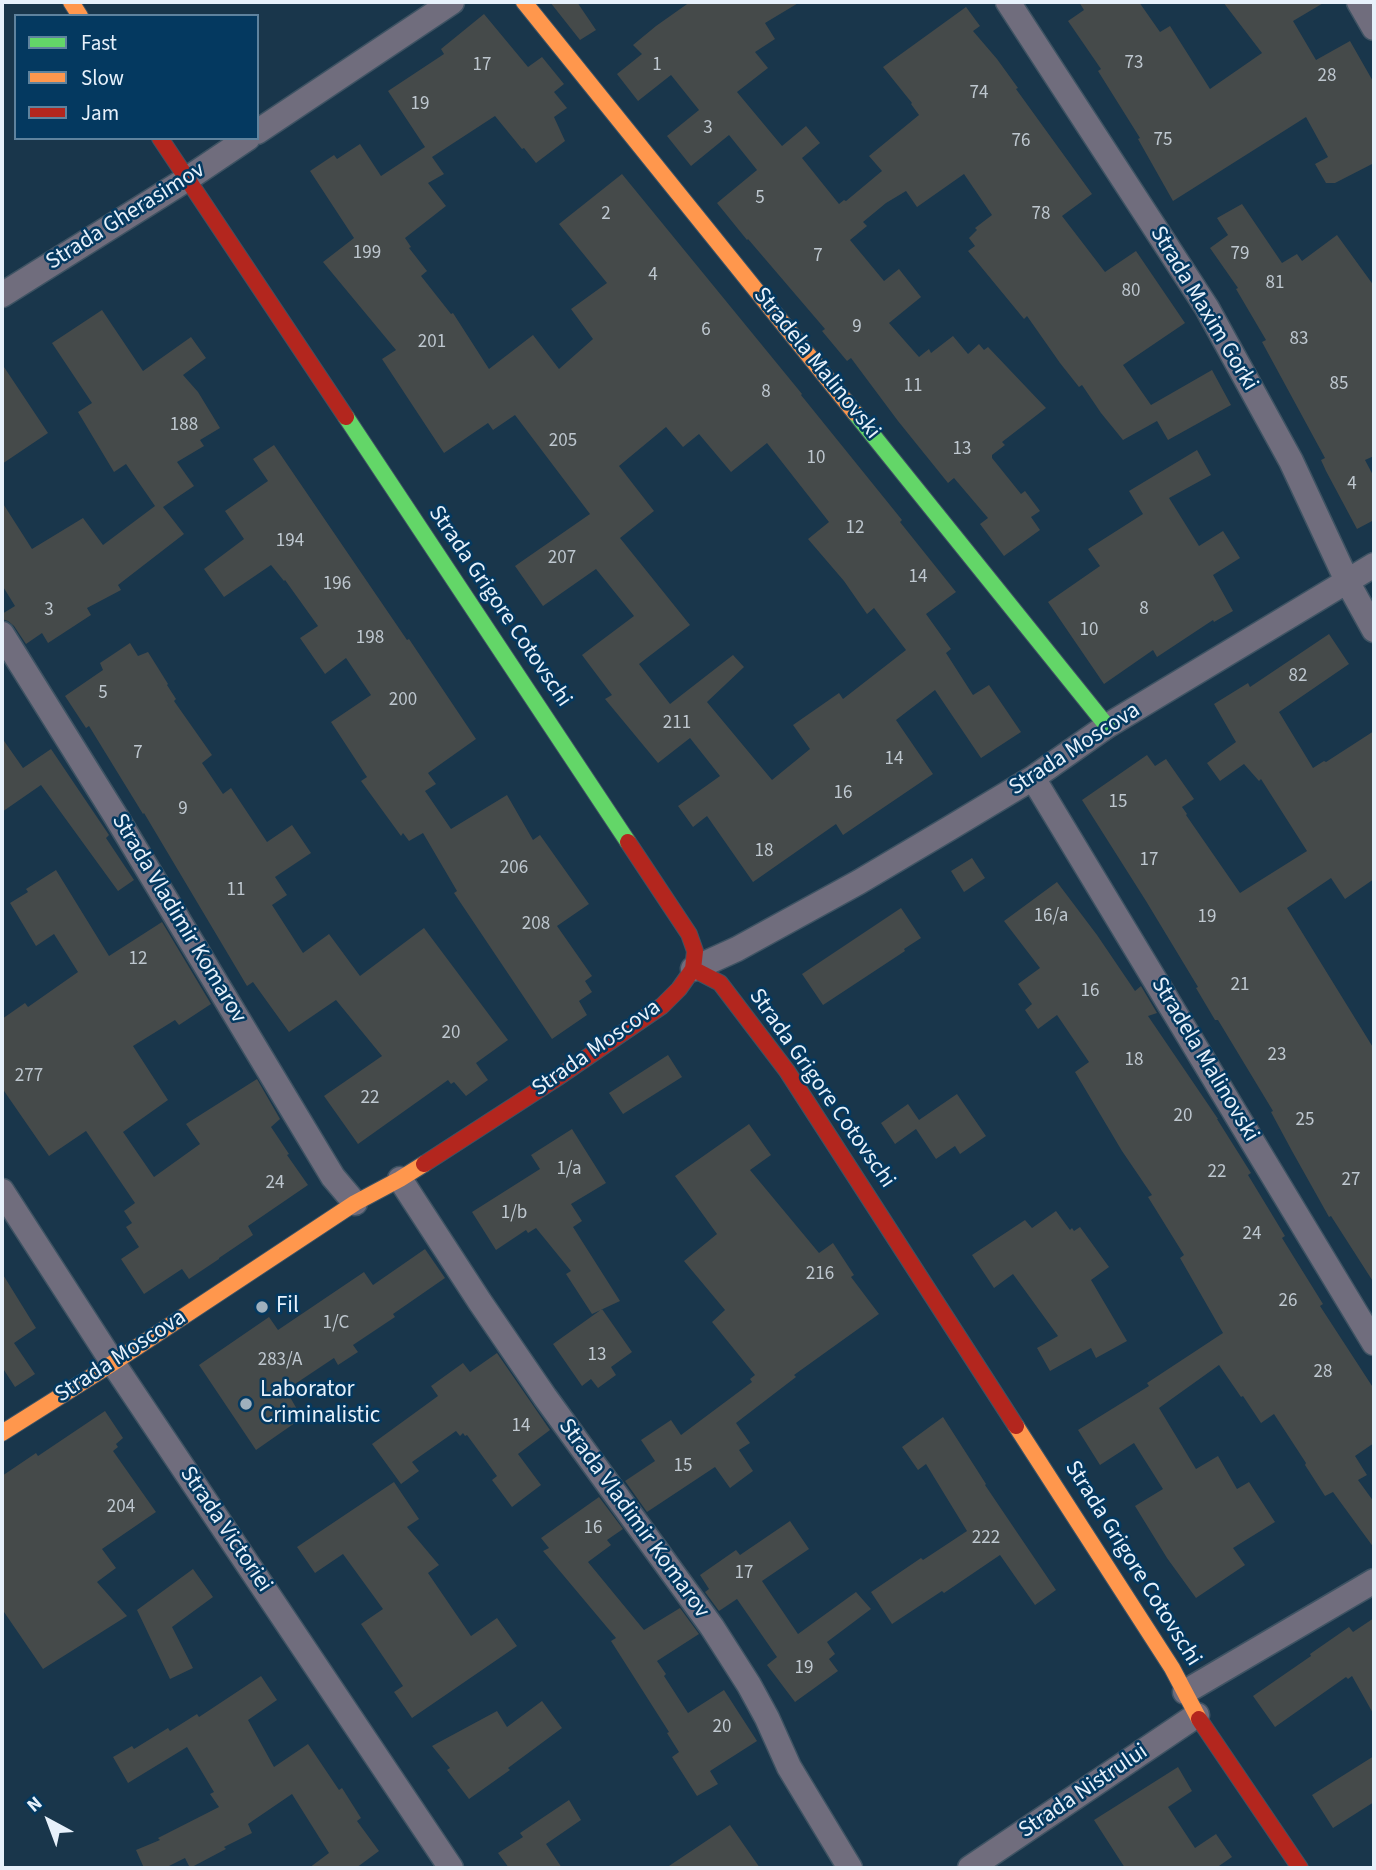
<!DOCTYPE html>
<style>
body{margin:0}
#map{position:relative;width:1376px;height:1870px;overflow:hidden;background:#19364b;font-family:"Source Sans 3",sans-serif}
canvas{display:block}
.frame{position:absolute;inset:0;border:4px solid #e7f1fb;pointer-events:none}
.legend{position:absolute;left:14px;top:14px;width:245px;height:126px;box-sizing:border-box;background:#043960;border:2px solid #5f839e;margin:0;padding:9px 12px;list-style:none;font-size:21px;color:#e7f1fb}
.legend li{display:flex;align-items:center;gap:14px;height:35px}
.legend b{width:35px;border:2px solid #5f839e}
.north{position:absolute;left:14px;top:1786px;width:70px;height:70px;-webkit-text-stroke:5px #043960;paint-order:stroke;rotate:319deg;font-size:19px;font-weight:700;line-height:28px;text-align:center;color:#e7f1fb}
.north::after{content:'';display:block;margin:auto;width:24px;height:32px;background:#e7f1fb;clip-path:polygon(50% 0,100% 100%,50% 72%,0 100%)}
</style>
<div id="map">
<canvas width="1376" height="1870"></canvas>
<div class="frame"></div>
<ul class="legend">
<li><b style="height:9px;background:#63d668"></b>Fast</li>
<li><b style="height:9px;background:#ff974d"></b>Slow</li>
<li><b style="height:9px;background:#b3261e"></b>Jam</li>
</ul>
<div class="north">N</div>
</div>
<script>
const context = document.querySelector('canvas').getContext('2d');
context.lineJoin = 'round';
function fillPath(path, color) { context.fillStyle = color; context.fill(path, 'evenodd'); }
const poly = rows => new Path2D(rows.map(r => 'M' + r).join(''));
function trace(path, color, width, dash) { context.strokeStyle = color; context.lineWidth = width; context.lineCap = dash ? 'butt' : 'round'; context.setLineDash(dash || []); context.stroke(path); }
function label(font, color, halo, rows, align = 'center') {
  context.font = font + ' "Source Sans 3",sans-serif'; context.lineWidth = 5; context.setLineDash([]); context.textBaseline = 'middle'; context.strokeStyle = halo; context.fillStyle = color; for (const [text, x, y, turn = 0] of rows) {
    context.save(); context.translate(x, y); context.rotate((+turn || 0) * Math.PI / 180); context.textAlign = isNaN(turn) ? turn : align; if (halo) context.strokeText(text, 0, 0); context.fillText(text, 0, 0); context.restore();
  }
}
const building = poly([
 [550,2,577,2,596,30,580,40],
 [690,2,800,2,765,23,775,39,755,52,768,68,737,92,782,146,806,126,820,143,802,158,839,204,844,200,846,201,882,171,869,156,919,115,911,104,912,103,883,67,966,7,980,26,973,31,997,59,1018,88,1016,89,1092,194,1062,216,1105,272,1136,251,1185,323,1123,365,1151,405,1212,370,1231,405,1168,440,1157,421,1123,440,1101,413,1082,385,1079,387,1060,363,1027,316,1024,319,968,251,975,246,969,238,977,230,975,228,992,215,964,174,917,207,906,191,886,203,863,222,867,226,850,240,884,281,899,269,921,297,889,323,919,357,929,349,931,353,953,336,968,354,979,344,984,350,988,347,1046,408,1002,442,1005,445,992,455,992,458,1021,494,1025,491,1040,511,1031,517,1040,530,1004,556,980,524,988,518,954,478,948,483,898,421,851,358,847,361,822,331,825,329,748,239,747,240,717,203,757,170,729,135,691,166,667,136,699,110,671,75,638,101,617,74,642,54,633,45,656,26],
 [1079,2,1139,2,1160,32,1170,26,1210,89,1262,53,1223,2,1325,2,1293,21,1316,60,1350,41,1374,83,1374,163,1335,183,1326,183,1315,164,1328,157,1306,117,1173,201,1138,139,1140,138,1098,71,1101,69,1068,21,1084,10],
 [484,14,528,67,542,57,564,84,554,92,567,108,554,117,565,141,536,163,524,148,522,149,495,116,432,157,444,174,428,183,446,206,405,238,411,247,409,248,427,271,421,276,451,314,453,313,489,369,533,335,559,369,593,339,571,309,607,283,559,224,622,174,802,394,801,395,902,520,900,522,956,592,926,614,951,649,946,653,973,695,989,685,1021,732,981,758,935,690,896,720,933,774,843,835,836,824,753,882,707,816,693,827,678,806,720,776,690,738,658,763,605,699,612,695,582,655,634,616,596,569,543,606,515,566,590,514,515,415,493,430,488,423,444,453,382,359,396,350,323,262,354,238,310,171,334,155,337,159,360,144,381,176,425,147,388,91,444,54,441,49],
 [666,427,683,447,699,434,731,472,767,443,829,522,808,539,844,581,867,614,874,608,906,650,843,699,839,693,793,725,810,749,772,780,707,702,744,667,733,655,670,704,639,664,690,625,620,538,654,511,619,466],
 [1242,204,1282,263,1297,254,1302,261,1337,235,1374,286,1374,456,1365,460,1374,477,1374,520,1357,529,1326,471,1321,460,1325,458,1262,342,1266,340,1236,289,1238,288,1210,248,1228,235,1217,218],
 [102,310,143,371,191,337,206,358,183,375,198,392,220,428,200,440,204,446,177,462,194,486,163,507,184,534,118,585,121,590,87,608,91,615,48,643,42,633,26,644,14,626,8,621,2,619,2,614,15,606,2,585,2,502,32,549,83,518,103,545,155,506,126,464,114,472,78,412,92,403,52,343],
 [2,364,48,433,2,464],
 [274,445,407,640,409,639,476,739,428,773,436,784,425,791,451,829,507,795,533,840,540,835,589,904,557,926,592,976,585,981,592,992,579,1001,587,1015,552,1039,454,893,457,891,423,833,409,841,403,833,401,836,361,781,367,777,331,722,371,695,346,658,325,674,300,638,318,626,285,580,284,581,271,565,224,597,204,569,244,539,225,511,268,481,253,459],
 [1197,450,1211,475,1169,498,1199,546,1223,531,1240,558,1213,575,1233,611,1214,622,1213,620,1157,657,1153,650,1104,684,1048,602,1100,566,1088,549,1143,514,1129,491],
 [1329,634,1349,664,1279,712,1313,768,1324,761,1326,762,1374,731,1374,879,1345,899,1331,878,1287,908,1374,1049,1374,1283,1331,1216,1329,1217,1292,1151,1271,1112,1273,1111,1218,1020,1215,1020,1196,988,1198,987,1146,901,1082,800,1147,755,1155,766,1166,759,1194,799,1182,807,1187,814,1186,815,1240,893,1307,851,1261,779,1259,781,1244,764,1220,781,1207,763,1236,742,1214,704,1248,683,1250,687],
 [130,643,138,656,148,652,168,684,167,685,176,699,174,701,212,755,202,763,223,794,231,788,267,842,292,825,311,853,275,877,287,895,272,905,303,953,329,934,360,976,424,928,508,1040,476,1063,488,1080,466,1096,454,1082,451,1084,448,1080,358,1144,324,1096,382,1056,336,1000,289,1032,253,982,247,986,144,813,143,814,89,726,86,728,65,696,103,670,100,663],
 [2,738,23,768,51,749,109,835,106,838,134,880,118,891,41,785,2,812],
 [972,858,985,878,964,892,951,871],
 [56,870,109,956,162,922,211,1004,179,1025,175,1020,133,1046,168,1100,123,1132,154,1177,200,1144,186,1124,257,1079,280,1119,271,1127,289,1154,287,1155,308,1185,248,1226,253,1235,219,1258,219,1259,189,1279,182,1269,144,1294,121,1259,139,1247,126,1227,132,1223,124,1211,135,1203,86,1131,49,1156,2,1088,2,1019,25,1003,28,1007,78,972,54,934,36,946,10,903,28,892,26,889],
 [1057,882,1097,935,1135,991,1141,986,1157,1013,1148,1016,1218,1119,1217,1119,1251,1173,1248,1175,1285,1236,1282,1238,1323,1304,1320,1306,1374,1389,1374,1443,1355,1456,1367,1475,1358,1480,1374,1502,1374,1548,1333,1492,1325,1496,1305,1465,1306,1463,1274,1414,1261,1423,1243,1396,1241,1397,1219,1365,1159,1408,1196,1469,1218,1456,1237,1489,1249,1482,1275,1522,1233,1548,1245,1565,1196,1598,1167,1558,1135,1506,1163,1489,1134,1443,1100,1465,1078,1430,1149,1386,1147,1383,1223,1333,1180,1258,1184,1255,1148,1197,1152,1195,1122,1151,1075,1072,1089,1062,1057,1015,1038,1029,1025,1010,1032,1004,1018,984,1040,968,1004,921],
 [901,908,921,938,904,949,905,951,823,1005,802,974],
 [668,1055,682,1077,623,1114,609,1093],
 [957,1094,986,1136,960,1154,955,1146,936,1159,916,1129,895,1144,881,1123,908,1104,919,1120],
 [749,1124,771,1155,750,1170,819,1253,833,1243,854,1275,851,1277,879,1314,794,1375,796,1377,736,1423,750,1443,739,1450,753,1471,730,1488,715,1467,647,1512,625,1481,655,1461,641,1440,671,1420,681,1435,752,1382,750,1379,755,1375,712,1322,725,1310,684,1261,717,1234,675,1176],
 [572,1129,606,1183,571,1204,582,1221,573,1227,620,1301,592,1314,566,1274,571,1271,536,1228,528,1233,526,1230,496,1250,472,1212,540,1169,531,1155],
 [1056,1211,1070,1230,1072,1228,1074,1231,1080,1227,1109,1267,1091,1280,1127,1341,1096,1358,1091,1348,1050,1371,1037,1348,1058,1336,1013,1274,994,1288,972,1255,1025,1220,1032,1228],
 [425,1249,445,1278,393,1314,395,1317,353,1345,358,1352,338,1365,334,1358,286,1390,302,1418,256,1450,199,1365,269,1317,278,1330,364,1272,373,1285],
 [2,1273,36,1328,14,1343,35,1374,15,1387,2,1367],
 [602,1309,632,1352,611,1367,616,1375,598,1388,591,1379,582,1386,553,1344],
 [497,1353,550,1430,518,1454,541,1485,512,1507,492,1480,497,1476,467,1435,465,1436,463,1433,460,1436,456,1431,412,1462,419,1471,401,1484,372,1444,438,1396,431,1386,463,1363,470,1372],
 [105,1411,123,1438,116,1444,118,1447,113,1451,156,1512,102,1549,116,1568,97,1582,127,1616,43,1669,2,1609,2,1476,36,1453,38,1456],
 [943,1417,986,1484,985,1485,1056,1590,1035,1605,1000,1555,944,1593,942,1591,892,1624,871,1592,921,1558,923,1560,967,1531,926,1464,918,1470,902,1447],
 [394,1482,419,1519,407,1527,439,1565,428,1573,471,1636,497,1618,517,1646,412,1718,394,1692,403,1686,361,1624,383,1609,343,1554,315,1573,297,1547],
 [599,1497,623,1529,607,1540,611,1545,588,1562,644,1630,680,1608,699,1634,657,1661,666,1674,664,1676,688,1713,724,1690,757,1741,710,1771,718,1784,697,1796,672,1757,679,1752,667,1733,669,1732,611,1641,616,1638,543,1551,549,1548,541,1538],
 [790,1521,809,1549,762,1581,798,1634,856,1592,871,1609,827,1642,835,1654,829,1659,838,1671,795,1702,767,1665,777,1657,737,1599,719,1611,705,1592,709,1589,700,1575,736,1550,740,1555],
 [193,1569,213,1597,172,1627,193,1668,170,1679,137,1610],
 [1374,1618,1374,1715,1352,1676,1348,1679,1346,1677,1275,1727,1253,1696,1311,1656,1310,1654,1349,1627,1353,1632],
 [261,1676,277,1700,248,1720,274,1767,308,1744,339,1790,342,1788,361,1818,357,1821,379,1851,356,1868,309,1868,329,1853,292,1794,248,1824,252,1833,224,1847,226,1849,190,1868,185,1858,165,1868,144,1868,136,1850,160,1840,158,1838,219,1807,210,1794,214,1792,187,1747,128,1783,113,1757,132,1746,134,1749,168,1728,170,1731,197,1714,199,1717],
 [542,1701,562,1728,508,1768,510,1770,469,1799,447,1770,450,1768,432,1746,497,1711,507,1727],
 [1374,1756,1374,1802,1333,1828,1312,1795],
 [1178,1767,1192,1791,1168,1807,1195,1848,1216,1834,1232,1857,1216,1868,1125,1868,1094,1820],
 [569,1800,581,1820,546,1844,562,1868,509,1868,498,1853,523,1837,520,1833],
 [730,1825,760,1868,666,1868]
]);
const street = poly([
 [1008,2,1207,308,1291,461,1348,583,1374,630],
 [1359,2,1374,28],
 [257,132,452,2],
 [2,295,187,179,248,138],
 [2,634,115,815,333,1177,355,1203],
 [1033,778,1374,1343],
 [693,969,737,949,859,882,950,828,1033,778,1107,726,1374,565],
 [400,1179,480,1302,545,1397,712,1627,749,1685,767,1718,789,1767,850,1868],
 [2,1191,113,1363,451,1868],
 [1185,1692,1374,1581],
 [970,1868,1197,1715]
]);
const fast = poly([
 [855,413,1107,726],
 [346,417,628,842]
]);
const slow = poly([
 [71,2,80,16],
 [524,2,855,413],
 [1016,1426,1172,1668,1199,1719],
 [2,1433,113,1363,355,1203,400,1179,424,1164]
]);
const jam = poly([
 [160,138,346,417],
 [693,969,720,983,787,1071,1016,1426],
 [424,1164,557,1078,662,1006,679,989,693,969,695,951,689,934,628,842],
 [1199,1719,1300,1868]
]);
const markers = [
 [262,1307,7,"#9fb0bd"],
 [246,1404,7,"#9fb0bd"]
];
const numberNames = [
 ["73",1134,64],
 ["17",482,66],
 ["1",657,66],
 ["28",1327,77],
 ["74",979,94],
 ["19",420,105],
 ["3",708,129],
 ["75",1163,141],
 ["76",1021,142],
 ["5",760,199],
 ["2",606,215],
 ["78",1041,215],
 ["199",367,254],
 ["79",1240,255],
 ["7",818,257],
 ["4",653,276],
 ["81",1275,284],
 ["80",1131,292],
 ["9",857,328],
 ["6",706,331],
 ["83",1299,340],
 ["201",432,343],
 ["85",1339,385],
 ["11",913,387],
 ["8",766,393],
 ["188",184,426],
 ["205",563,442],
 ["13",962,450],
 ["10",816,459],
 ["4",1352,485],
 ["12",855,529],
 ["194",290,542],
 ["207",562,559],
 ["14",918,578],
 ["196",337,585],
 ["8",1144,610],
 ["3",49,611],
 ["10",1089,631],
 ["198",370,639],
 ["82",1298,677],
 ["5",103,694],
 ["200",403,701],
 ["211",677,724],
 ["7",138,754],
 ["14",894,760],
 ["16",843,794],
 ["15",1118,803],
 ["9",183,810],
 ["18",764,852],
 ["17",1149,861],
 ["206",514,869],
 ["11",236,891],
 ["16/a",1051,917],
 ["19",1207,918],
 ["208",536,925],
 ["12",138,960],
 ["21",1240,986],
 ["16",1090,992],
 ["20",451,1034],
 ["23",1277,1056],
 ["18",1134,1061],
 ["277",29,1077],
 ["22",370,1099],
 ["20",1183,1117],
 ["25",1305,1121],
 ["1/a",569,1170],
 ["22",1217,1173],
 ["27",1351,1181],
 ["24",275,1184],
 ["1/b",514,1214],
 ["24",1252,1235],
 ["216",820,1275],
 ["26",1288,1302],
 ["1/C",336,1324],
 ["13",597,1356],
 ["283/A",280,1361],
 ["28",1323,1373],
 ["14",521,1427],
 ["15",683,1467],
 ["204",121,1508],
 ["16",593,1529],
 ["222",986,1539],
 ["17",744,1574],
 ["19",804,1669],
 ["20",722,1728]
];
const streetNames = [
 ["Strada Gherasimov",126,217,-32],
 ["Strada Maxim Gorki",1203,309,59],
 ["Stradela Malinovski",816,364,51],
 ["Strada Grigore Cotovschi",499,607,56],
 ["Strada Moscova",1075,750,-33],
 ["Strada Vladimir Komarov",178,919,59],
 ["Strada Moscova",597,1049,-35],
 ["Stradela Malinovski",1204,1060,59],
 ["Strada Grigore Cotovschi",821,1089,55],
 ["Strada Moscova",121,1357,-33],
 ["Strada Vladimir Komarov",633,1519,54],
 ["Strada Victoriei",225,1530,56],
 ["Strada Grigore Cotovschi",1132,1564,58],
 ["Strada Nistrului",1084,1792,-34]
];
const poiNames = [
 ["Fil",276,1307],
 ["Laborator",260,1391],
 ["Criminalistic",260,1417]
];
fillPath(building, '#454a4a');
trace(street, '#3e5363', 27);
trace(fast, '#3e5363', 18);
trace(slow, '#3e5363', 18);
trace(jam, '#3e5363', 18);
trace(street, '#706d7d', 24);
trace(fast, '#63d668', 16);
trace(slow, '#ff974d', 16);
trace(jam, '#b3261e', 16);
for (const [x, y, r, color] of markers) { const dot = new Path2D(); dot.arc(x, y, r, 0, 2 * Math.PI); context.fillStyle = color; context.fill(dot); trace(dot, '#043960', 2.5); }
label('19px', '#bec7cf', null, numberNames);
label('23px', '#e7f1fb', '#043960', streetNames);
label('23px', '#e7f1fb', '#043960', poiNames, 'left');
</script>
